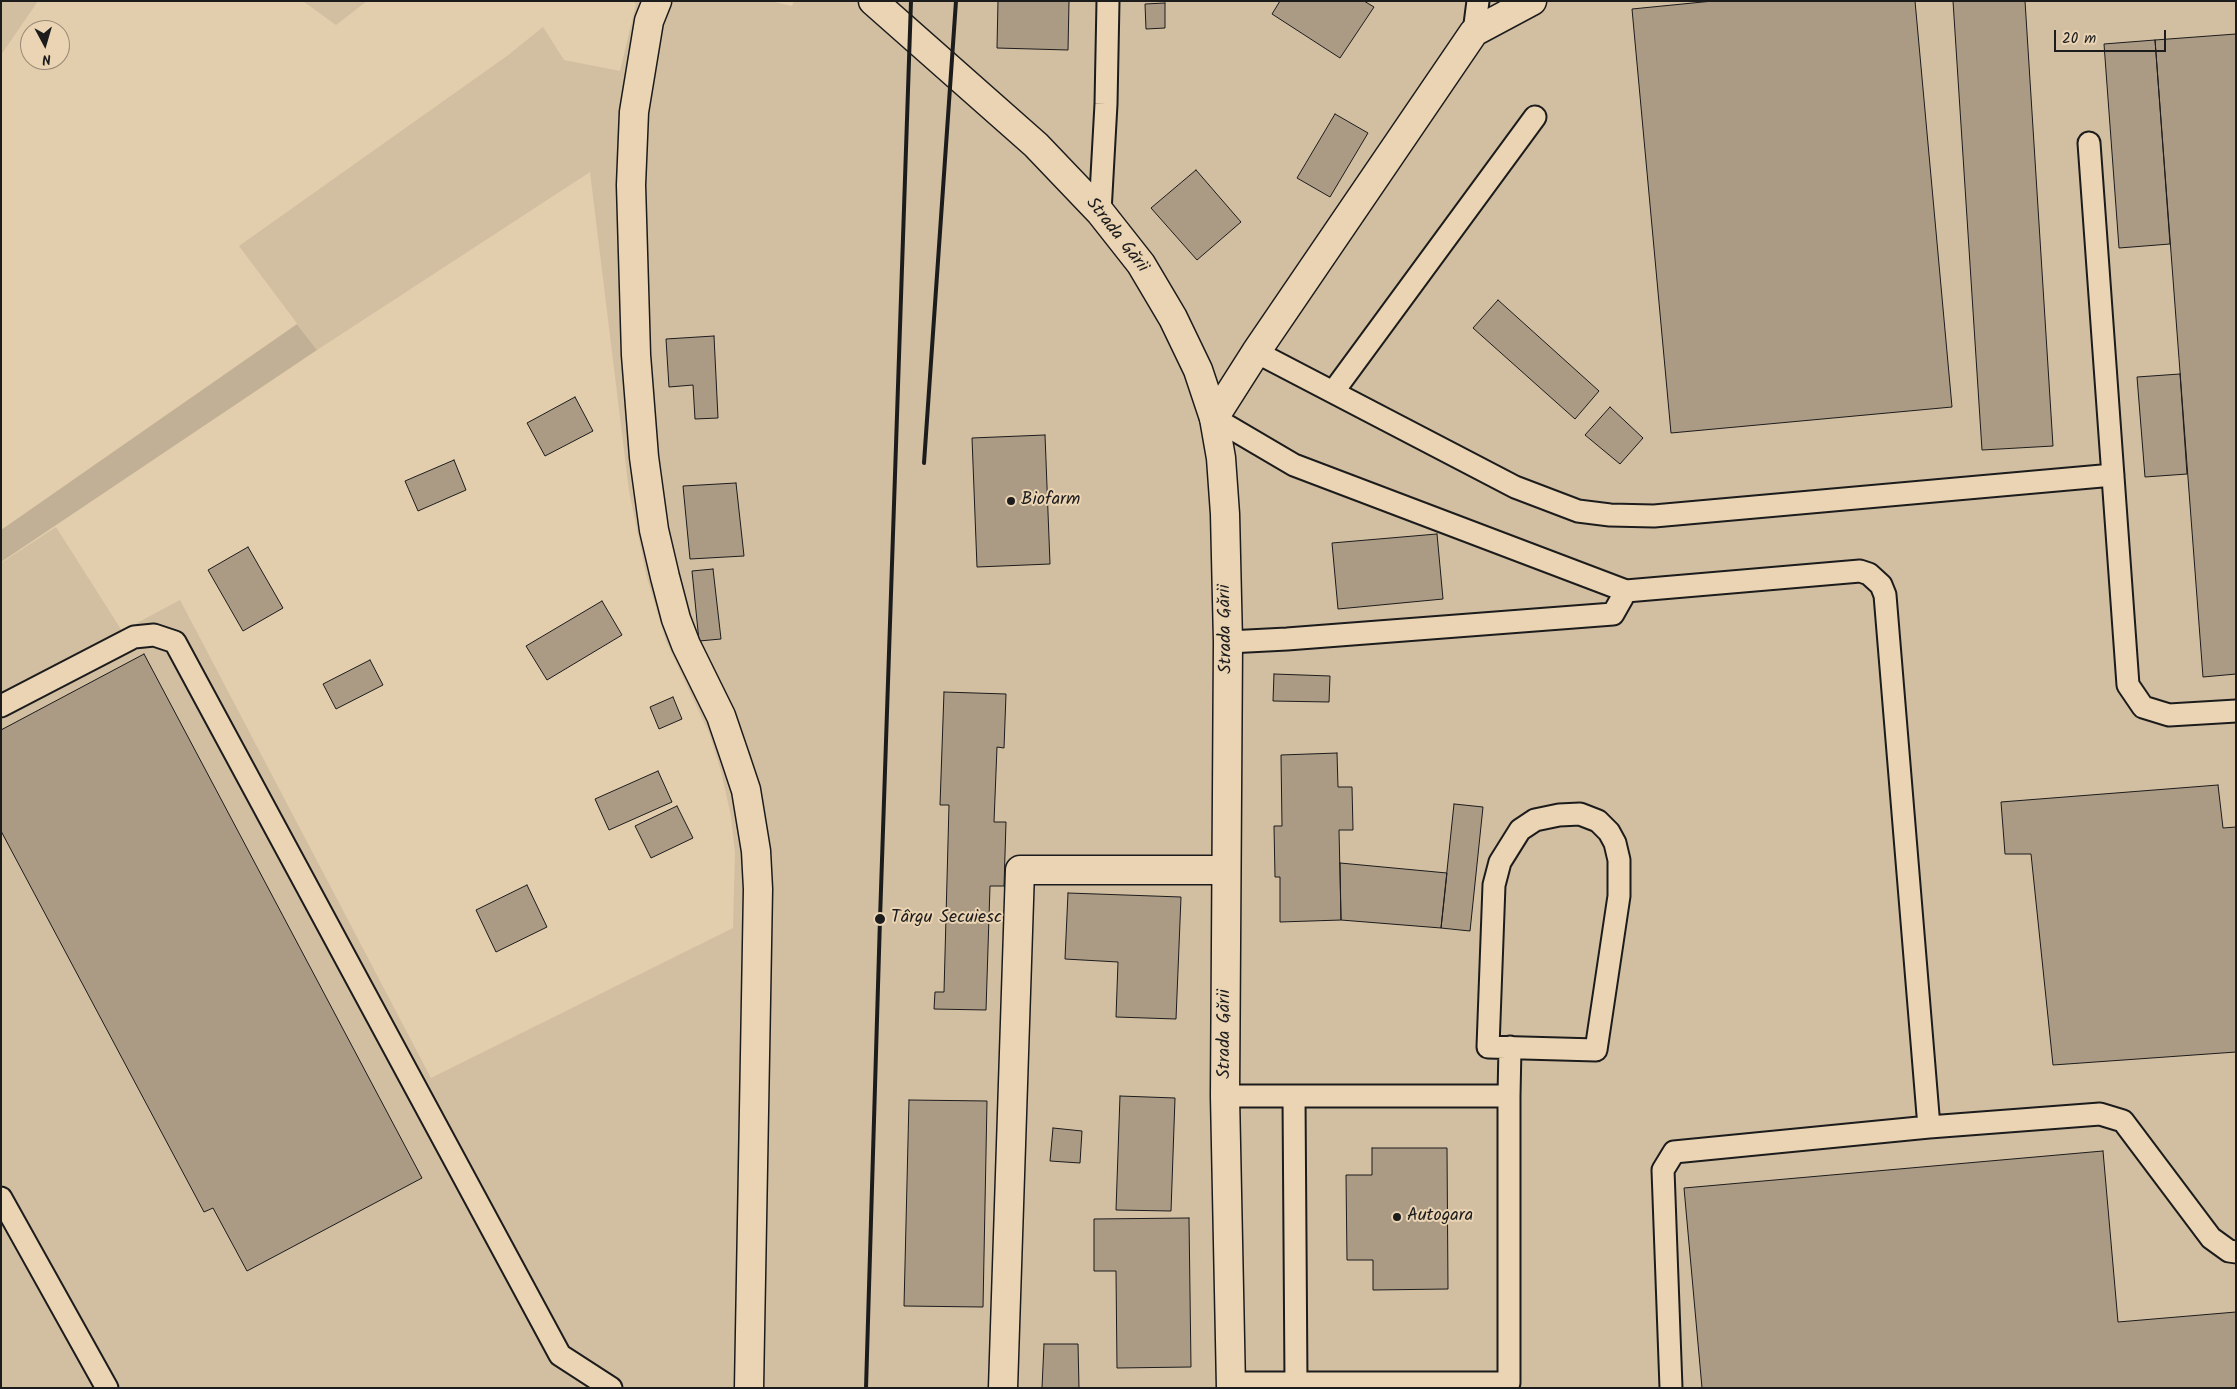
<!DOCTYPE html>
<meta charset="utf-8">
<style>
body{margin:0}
#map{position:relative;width:2237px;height:1389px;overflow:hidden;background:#e2cdad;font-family:Kalam,sans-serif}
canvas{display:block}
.frame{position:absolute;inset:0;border:2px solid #1c1c1c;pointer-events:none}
.north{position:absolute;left:20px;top:20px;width:50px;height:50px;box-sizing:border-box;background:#ead4b3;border:1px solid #988a77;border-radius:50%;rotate:174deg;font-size:14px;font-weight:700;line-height:20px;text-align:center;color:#1c1c1c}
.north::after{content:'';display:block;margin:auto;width:18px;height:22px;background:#1c1c1c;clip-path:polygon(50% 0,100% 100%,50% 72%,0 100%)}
.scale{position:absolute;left:2054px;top:30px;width:112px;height:22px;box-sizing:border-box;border:2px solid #1c1c1c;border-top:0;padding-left:6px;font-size:15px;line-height:18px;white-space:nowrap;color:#1c1c1c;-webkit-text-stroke:4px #ead4b3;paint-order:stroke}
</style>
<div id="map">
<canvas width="2237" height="1389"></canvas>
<div class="frame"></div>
<div class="north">N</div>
<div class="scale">20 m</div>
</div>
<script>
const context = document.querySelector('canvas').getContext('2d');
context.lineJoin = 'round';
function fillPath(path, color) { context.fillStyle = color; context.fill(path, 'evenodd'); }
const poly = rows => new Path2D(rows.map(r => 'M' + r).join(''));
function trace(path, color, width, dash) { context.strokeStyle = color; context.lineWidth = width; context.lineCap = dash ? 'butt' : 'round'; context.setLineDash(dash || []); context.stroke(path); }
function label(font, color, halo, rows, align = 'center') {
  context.font = font + ' Kalam,sans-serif'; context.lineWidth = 4; context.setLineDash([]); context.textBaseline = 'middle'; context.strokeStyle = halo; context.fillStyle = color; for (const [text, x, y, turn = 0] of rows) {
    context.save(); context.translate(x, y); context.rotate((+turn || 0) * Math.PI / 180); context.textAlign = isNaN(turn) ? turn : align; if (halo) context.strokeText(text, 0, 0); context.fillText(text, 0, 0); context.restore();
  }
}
const built = poly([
 [1,1,38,1,1,55],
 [303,1,367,1,336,25],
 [633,1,770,1,792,6,794,1,2236,1,2236,1388,1,1388,1,563,56,527,122,631,180,600,431,1078,733,928,735,853,731,816,721,771,709,733,666,641,647,578,629,491,590,172,317,350,239,246,507,56,543,27,564,60,620,71,636,4]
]);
const green = poly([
 [297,324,317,350,1,562,1,530]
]);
const building = poly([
 [998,1,1069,1,1068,50,997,48,998,1],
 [1280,1,1364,1,1374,7,1340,58,1272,14,1280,1],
 [1713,1,1915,1,1952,407,1671,433,1632,9,1713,1],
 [1953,1,2025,1,2053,446,1982,450,1953,1],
 [1165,3,1165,28,1146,29,1145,4,1165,3],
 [2236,34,2236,674,2203,677,2155,40,2236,34],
 [2155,40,2170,244,2119,248,2104,44,2155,40],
 [1335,114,1368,133,1330,197,1297,178,1335,114],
 [1196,170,1241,222,1197,260,1151,208,1196,170],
 [1498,300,1599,391,1575,419,1473,328,1498,300],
 [714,336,718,418,695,419,693,385,669,387,666,339,714,336],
 [2180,374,2187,474,2145,477,2137,377,2180,374],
 [575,397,593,431,545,456,527,423,575,397],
 [1610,407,1643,438,1620,464,1585,435,1610,407],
 [1045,435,1050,564,977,567,972,438,1045,435],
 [454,460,466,490,418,511,405,481,454,460],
 [736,483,744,556,690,559,683,486,736,483],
 [1437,534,1443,599,1338,609,1332,543,1437,534],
 [248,547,283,608,243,631,208,570,248,547],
 [713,569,721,639,699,641,692,571,713,569],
 [602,601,622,635,547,680,526,646,602,601],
 [144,654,422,1178,247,1271,213,1208,204,1212,1,831,1,730,144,654],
 [370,660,383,685,336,709,323,684,370,660],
 [1274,674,1330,676,1329,702,1273,701,1274,674],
 [944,692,1006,694,1004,748,997,747,994,822,1006,822,1004,886,990,886,986,1010,934,1009,935,992,944,992,949,805,940,805,944,692],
 [673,697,682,719,659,729,650,707,673,697],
 [1337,753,1338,787,1352,787,1353,830,1339,830,1341,920,1280,922,1280,877,1275,877,1274,826,1282,826,1281,755,1337,753],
 [658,771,672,802,609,830,595,799,658,771],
 [2218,785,2223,828,2236,827,2236,1052,2053,1065,2031,854,2005,854,2001,802,2218,785],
 [1454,804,1483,807,1470,931,1441,928,1454,804],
 [677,806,693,838,651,858,635,826,677,806],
 [1340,863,1447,873,1441,928,1341,920,1340,863],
 [527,885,547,927,496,952,476,910,527,885],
 [1068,893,1181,897,1176,1019,1116,1017,1118,962,1065,959,1068,893],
 [1120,1096,1175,1098,1171,1211,1116,1210,1120,1096],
 [909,1100,987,1101,983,1307,904,1306,909,1100],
 [1053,1128,1082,1131,1080,1163,1050,1161,1053,1128],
 [1372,1148,1447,1148,1448,1289,1373,1290,1373,1260,1347,1260,1346,1175,1372,1175,1372,1148],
 [2103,1151,2118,1322,2236,1312,2236,1388,1702,1388,1684,1188,2103,1151],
 [1189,1218,1191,1367,1117,1368,1116,1271,1094,1271,1094,1219,1189,1218],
 [1044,1344,1078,1344,1079,1388,1042,1388,1044,1344]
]);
const service = poly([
 [1474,32,1478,1],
 [2089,143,2128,685,2143,707,2169,715,2236,711],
 [1100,212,1106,104,1108,1],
 [1256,352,1515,487,1578,511,1610,515,1654,516,2113,475],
 [1333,392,1535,117],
 [1214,418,1294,465,1626,591],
 [1228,642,1287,639,1613,614,1626,591,1860,571,1869,574,1881,585,1885,595,1929,1127],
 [1,706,134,637,154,635,175,642,560,1355,611,1388],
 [1580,814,1598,821,1609,832,1615,843,1619,860,1619,896,1596,1050,1488,1047,1494,885,1500,862,1520,830,1535,820,1559,815,1580,814],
 [1225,1096,1509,1096,1509,1383,1231,1383],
 [1509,1096,1510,1047],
 [1294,1097,1296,1383],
 [1,1198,107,1388],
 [1671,1388,1663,1170,1674,1152,1929,1127,2100,1114,2123,1121,2211,1238,2229,1251,2236,1252]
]);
const minor = poly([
 [657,1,649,21,634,112,631,185,636,355,644,457,654,530,665,577,676,619,686,645,721,716,735,757,746,790,756,851,758,889,749,1388],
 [1214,418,1256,352,1474,32,1532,1],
 [1003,1388,1020,870,1226,870]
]);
const secondary = poly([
 [873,1,1036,145,1100,212,1141,264,1173,318,1198,370,1214,418,1221,458,1225,514,1228,642,1225,1096,1231,1388]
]);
const rail = poly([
 [924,463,956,1],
 [866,1388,880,919,911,1]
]);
const markers = [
 [1011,501,5,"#1c1c1c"],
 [880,919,6,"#1c1c1c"],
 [1397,1217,5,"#1c1c1c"]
];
const streetNames = [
 ["Strada Gării",1116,236,52],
 ["Strada Gării",1227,629,-91],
 ["Strada Gării",1226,1034,-90]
];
const poiNames = [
 ["Biofarm",1021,501],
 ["Târgu Secuiesc",891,919],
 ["Autogara",1407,1217]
];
fillPath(built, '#d2bea1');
fillPath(green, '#c1b095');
fillPath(building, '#ab9b85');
trace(building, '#1c1c1c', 1);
trace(service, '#1c1c1c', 25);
trace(minor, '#1c1c1c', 31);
trace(secondary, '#1c1c1c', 31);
trace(service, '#ead4b3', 21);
trace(minor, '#ead4b3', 28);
trace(secondary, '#ead4b3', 28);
trace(rail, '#1c1c1c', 4);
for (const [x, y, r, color] of markers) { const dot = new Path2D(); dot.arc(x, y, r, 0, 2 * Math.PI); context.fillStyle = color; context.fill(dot); trace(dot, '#ead4b3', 2); }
label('18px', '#1c1c1c', '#ead4b3', streetNames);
label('18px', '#1c1c1c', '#ead4b3', poiNames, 'left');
</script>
